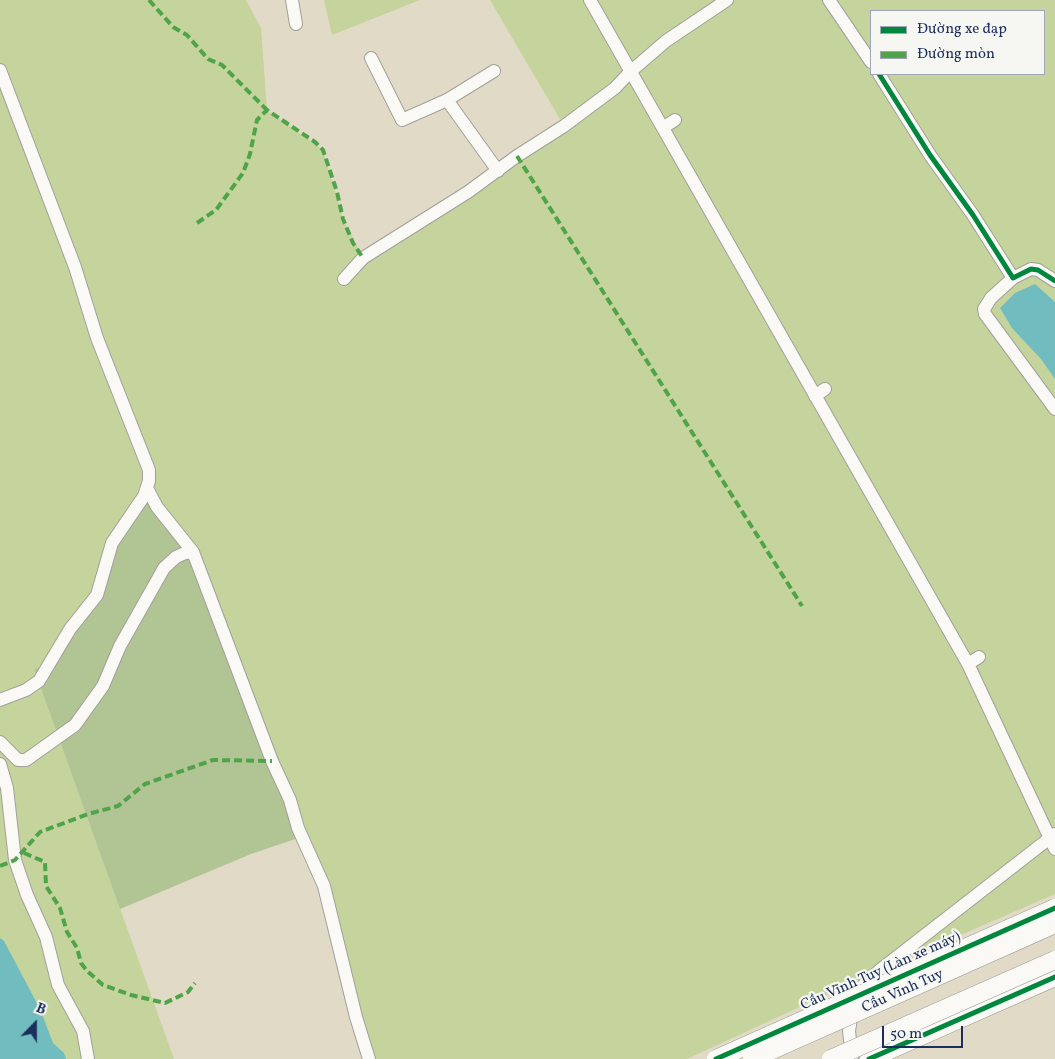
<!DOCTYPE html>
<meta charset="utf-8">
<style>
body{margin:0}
#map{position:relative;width:1055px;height:1059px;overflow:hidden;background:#e0dac6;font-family:Vollkorn,serif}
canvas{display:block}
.legend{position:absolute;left:870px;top:10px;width:175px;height:65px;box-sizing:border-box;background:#f6f6f2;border:1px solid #9ea6b7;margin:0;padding:6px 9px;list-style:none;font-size:15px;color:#1b2f5e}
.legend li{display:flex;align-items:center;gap:10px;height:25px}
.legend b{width:25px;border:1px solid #9ea6b7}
.north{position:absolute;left:10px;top:999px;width:50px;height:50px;-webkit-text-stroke:4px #f6f6f2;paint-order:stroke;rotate:22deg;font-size:14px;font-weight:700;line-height:20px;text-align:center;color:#1b2f5e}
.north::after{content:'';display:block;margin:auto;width:18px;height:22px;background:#1b2f5e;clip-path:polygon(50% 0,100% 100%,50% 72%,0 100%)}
.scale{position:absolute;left:882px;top:1026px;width:81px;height:22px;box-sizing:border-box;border:2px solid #1b2f5e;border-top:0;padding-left:6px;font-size:15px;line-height:18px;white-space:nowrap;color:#1b2f5e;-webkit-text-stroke:4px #f6f6f2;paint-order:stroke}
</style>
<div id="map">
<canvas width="1055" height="1059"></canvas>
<ul class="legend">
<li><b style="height:6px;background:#00873e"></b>Đường xe đạp</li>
<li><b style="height:6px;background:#4fa44a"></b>Đường mòn</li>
</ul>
<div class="north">B</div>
<div class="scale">50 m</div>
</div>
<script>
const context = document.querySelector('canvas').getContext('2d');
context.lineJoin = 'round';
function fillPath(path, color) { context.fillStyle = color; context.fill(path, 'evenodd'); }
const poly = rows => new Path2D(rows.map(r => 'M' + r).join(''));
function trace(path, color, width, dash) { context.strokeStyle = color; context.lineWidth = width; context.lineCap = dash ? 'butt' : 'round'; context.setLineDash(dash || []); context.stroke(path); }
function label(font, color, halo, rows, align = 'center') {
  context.font = font + ' Vollkorn,serif'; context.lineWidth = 4.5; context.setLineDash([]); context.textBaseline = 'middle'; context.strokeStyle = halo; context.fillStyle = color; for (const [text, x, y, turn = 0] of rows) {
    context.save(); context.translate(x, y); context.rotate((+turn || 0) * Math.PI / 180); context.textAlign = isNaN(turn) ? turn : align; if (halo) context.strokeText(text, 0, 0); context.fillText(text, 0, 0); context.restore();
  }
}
const green = poly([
 [0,0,246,0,261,28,267,110,323,150,343,219,363,258,564,126,490,0,1055,0,1055,894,880,970,687,1059,370,1059,324,886,272,761,97,595,49,665,34,669,174,1059,0,1059],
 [871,11,1044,11,1044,74,871,74],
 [324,0,420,0,332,35]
]);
const forest = poly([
 [144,496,193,552,304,836,251,854,120,909,34,669,49,665,97,595,108,560]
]);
const water = poly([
 [1035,284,1055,302,1055,379,1041,359,1012,328,1000,308,1015,293],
 [0,938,4,941,40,1009,53,1043,64,1053,66,1059,0,1059]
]);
const minor = poly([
 [292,0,296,24],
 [590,0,968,664,1055,849],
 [829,0,871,62],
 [371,58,402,120,447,100,494,71],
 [0,70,75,267,97,338,149,470,149,481,144,496,112,543,97,595,70,629,39,681,26,690,0,700],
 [879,74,930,155,973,215,1013,278,1031,269,1038,270,1055,281],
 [447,100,498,171],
 [664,127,675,120],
 [1013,278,991,298,984,309,985,314,1055,409],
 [344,279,363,258,468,192,517,156,564,126,615,88,630,72,666,41,727,0],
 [815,396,825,389],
 [147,488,157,507,193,552,272,761,290,800,298,828,324,886,356,1017,369,1059],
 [968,664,979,657],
 [0,742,18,760,26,760,75,725,103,686,120,646,164,568,176,557,185,553,193,552],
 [0,764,7,788,15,860,27,895,46,937,58,985,83,1031,88,1059],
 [852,1057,849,1031,855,993,880,970,1055,834]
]);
const highway = poly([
 [869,1059,1055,977]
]);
const highwayBridge = poly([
 [716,1059,1055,908],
 [752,1059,1055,924],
 [831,1059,1055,960]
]);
const quiet = poly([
 [149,0,173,27,187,35,208,59,222,65,267,110],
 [517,156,802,606],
 [197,223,216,210,243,173,250,154,257,120,267,110,315,142,323,150,337,192,343,219,353,243,363,258],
 [24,853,45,862,46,886,60,908,67,932,77,948,81,963,87,971,103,985,131,995,165,1003,188,992,195,983],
 [0,866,15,860,40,832,88,814,118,806,145,784,213,760,272,761]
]);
const cycleway = poly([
 [879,74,930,155,973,215,1013,278,1031,269,1038,270,1055,281],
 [716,1059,1055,908],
 [869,1059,1055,977]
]);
const streetNames = [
 ["Cầu Vĩnh Tuy (Làn xe máy)",881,972,-24],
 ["Cầu Vĩnh Tuy",903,992,-24]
];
fillPath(green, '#c4d49c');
fillPath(forest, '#b1c493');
fillPath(water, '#70bcbe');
trace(minor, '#a1a09a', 14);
trace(highway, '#a1a09a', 19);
trace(minor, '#faf9f6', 12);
trace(highway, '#faf9f6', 18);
trace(highwayBridge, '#a1a09a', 19, []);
trace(highwayBridge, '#faf9f6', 18);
trace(quiet, '#4fa44a', 4, [8, 4]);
trace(cycleway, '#00873e', 5);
label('15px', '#1b2f5e', '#f6f6f2', streetNames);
</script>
